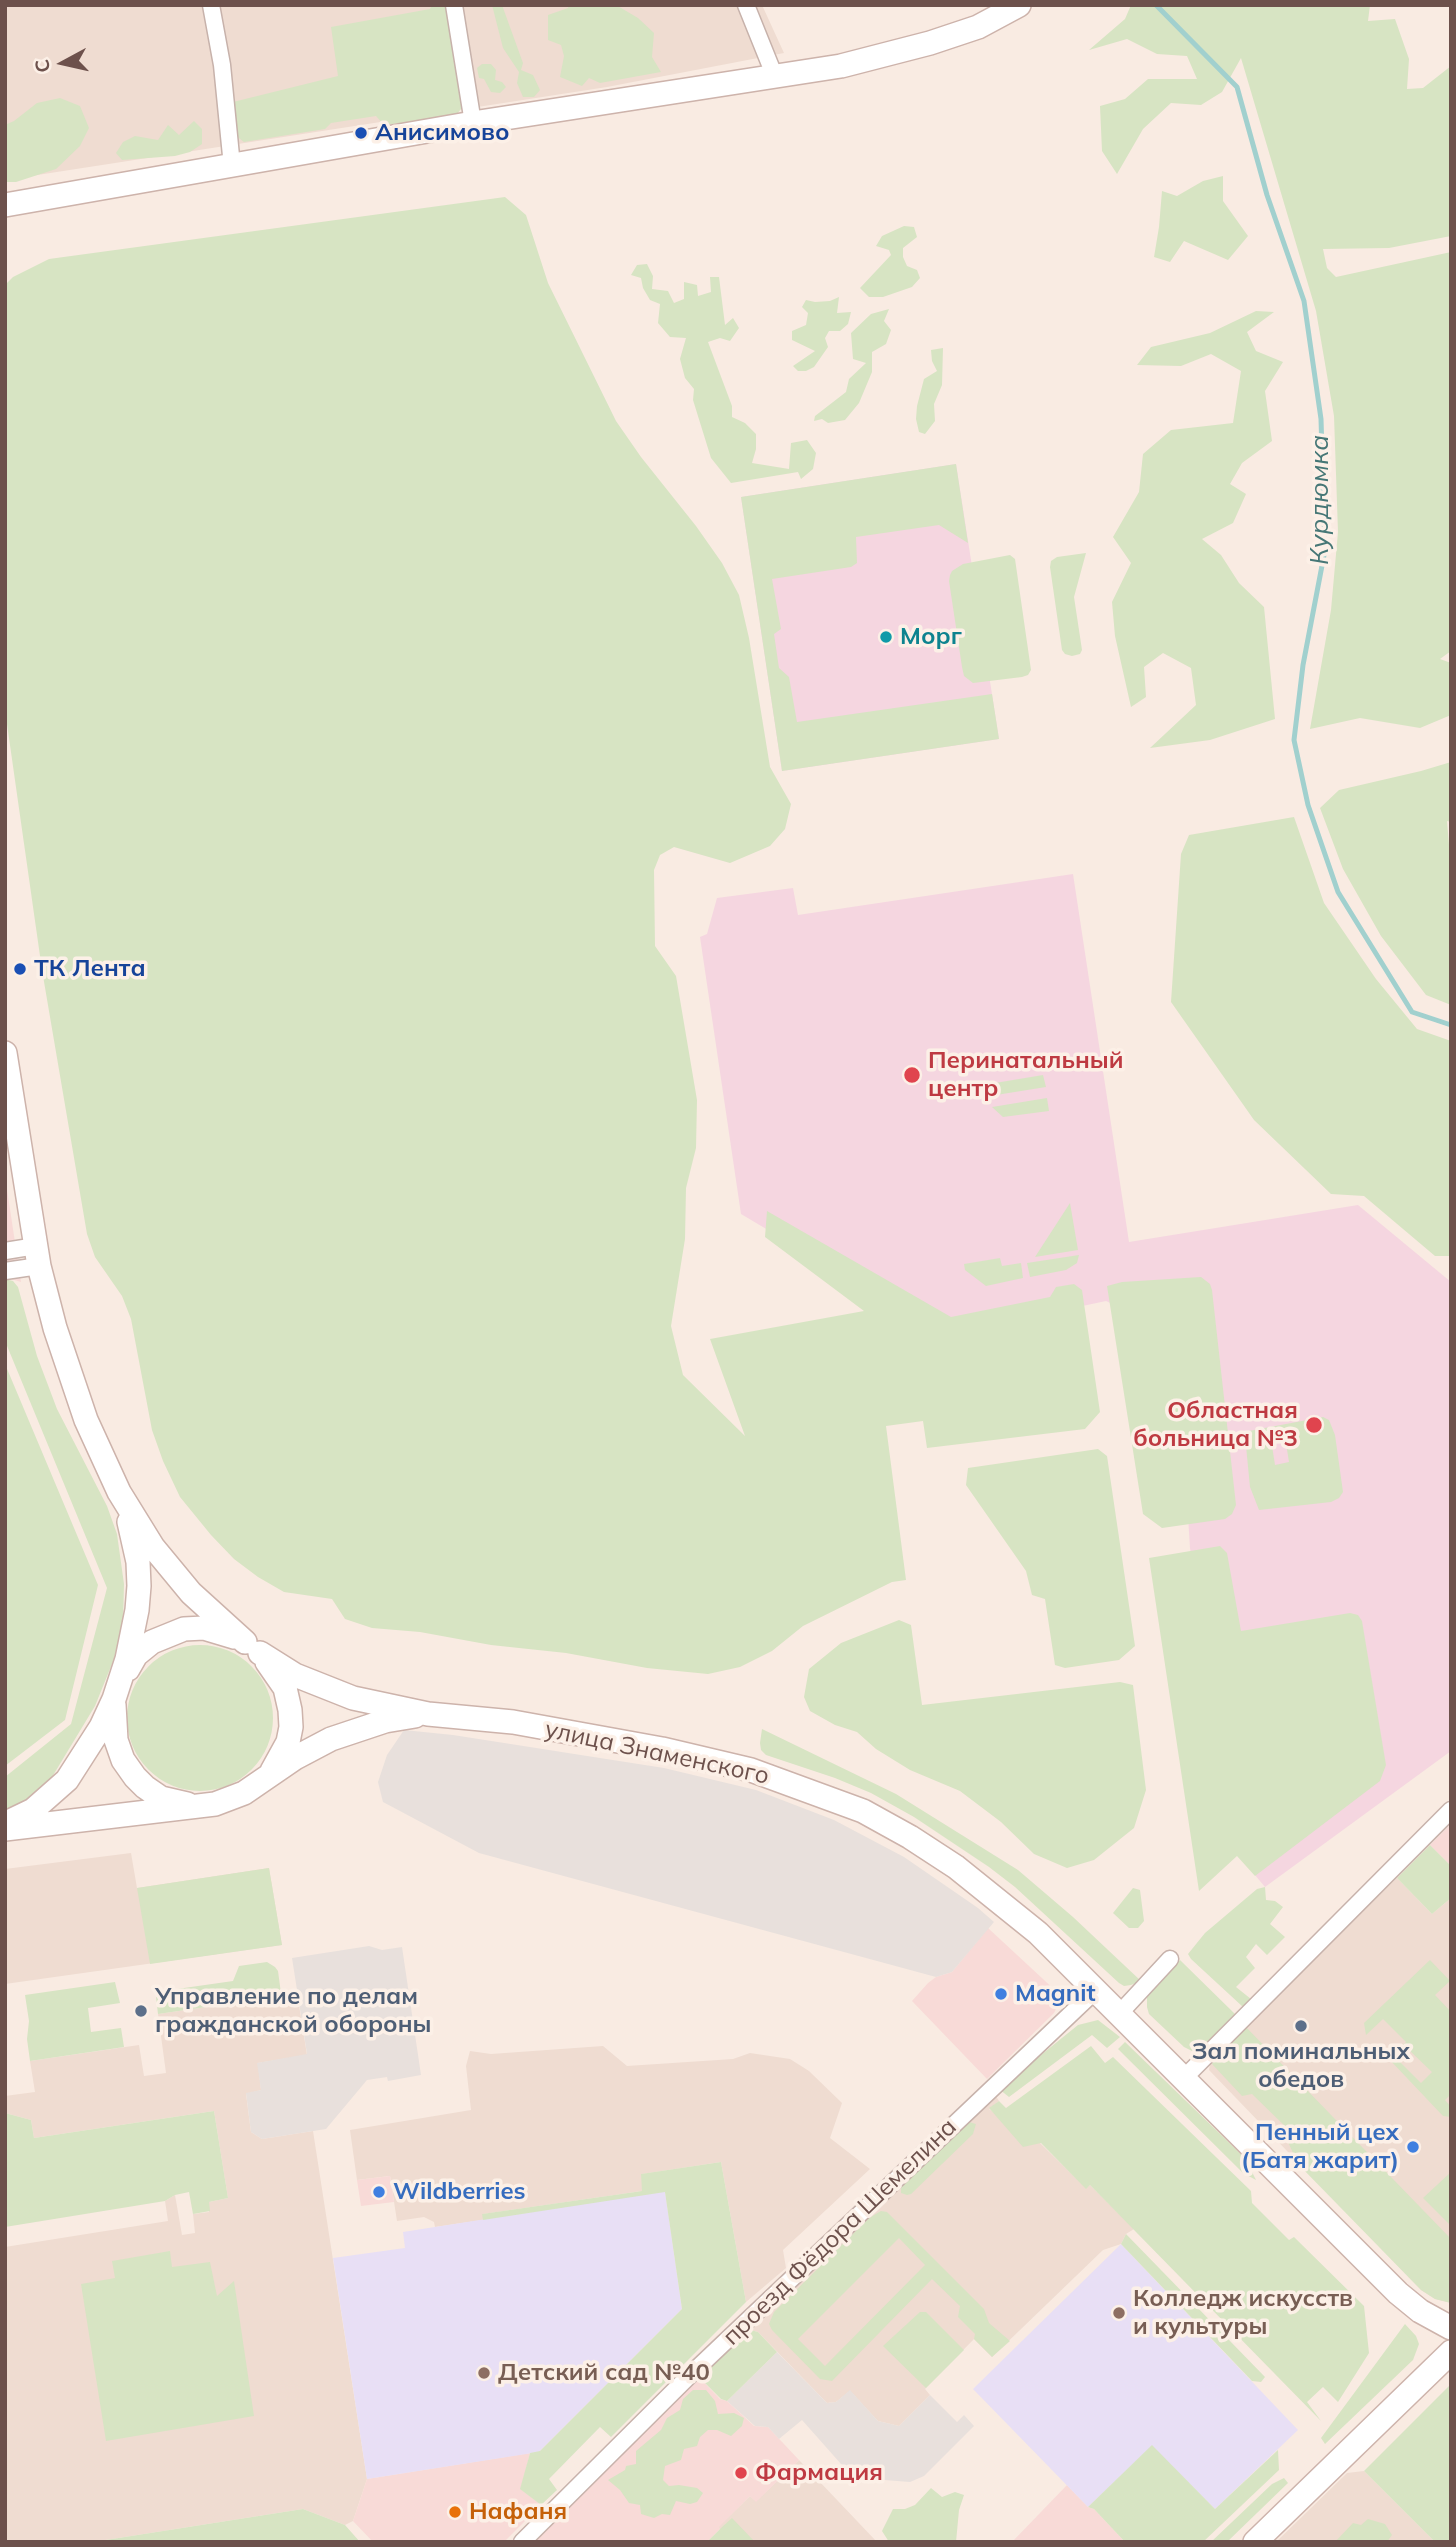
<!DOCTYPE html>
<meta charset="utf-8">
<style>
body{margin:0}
#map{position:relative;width:1456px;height:2547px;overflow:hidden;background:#f9ebe2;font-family:Mulish,sans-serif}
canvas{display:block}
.frame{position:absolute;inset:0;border:7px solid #6d514c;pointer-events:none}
.north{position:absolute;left:28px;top:28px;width:70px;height:70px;-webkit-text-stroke:5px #fcf0e7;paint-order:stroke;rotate:262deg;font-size:19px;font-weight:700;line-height:28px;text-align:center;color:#6d514c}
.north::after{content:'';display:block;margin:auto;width:24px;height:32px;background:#6d514c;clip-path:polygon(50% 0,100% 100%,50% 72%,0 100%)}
</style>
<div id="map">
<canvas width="1456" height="2547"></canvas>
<div class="frame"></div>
<div class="north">С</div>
</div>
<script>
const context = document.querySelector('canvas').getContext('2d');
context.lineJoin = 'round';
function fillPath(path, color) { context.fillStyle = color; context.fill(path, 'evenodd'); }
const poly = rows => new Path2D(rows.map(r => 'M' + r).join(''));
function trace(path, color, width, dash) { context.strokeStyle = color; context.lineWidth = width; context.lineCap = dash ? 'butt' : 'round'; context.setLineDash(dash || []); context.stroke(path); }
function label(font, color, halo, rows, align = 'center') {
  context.font = font + ' Mulish,sans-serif'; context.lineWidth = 7; context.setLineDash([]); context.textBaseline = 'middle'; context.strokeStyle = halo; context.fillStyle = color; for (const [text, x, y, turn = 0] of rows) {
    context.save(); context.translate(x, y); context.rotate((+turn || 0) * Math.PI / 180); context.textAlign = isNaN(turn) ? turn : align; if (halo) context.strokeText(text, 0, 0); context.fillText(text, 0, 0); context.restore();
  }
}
const residential = poly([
 [5,5,762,5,784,53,607,87,5,180],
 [131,1853,137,1888,269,1868,282,1945,5,1984,5,1869],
 [1397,1878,1432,1914,1451,1898,1451,2303,1435,2299,1421,2290,1209,2070,1210,2063,1244,2025],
 [268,1998,282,2001,298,1999,307,2055,258,2063,261,2090,246,2094,251,2132,262,2139,313,2131,367,2479,353,2521,345,2525,303,2509,93,2542,5,2542,5,2247,168,2221,165,2201,175,2195,182,2235,195,2233,193,2214,209,2212,209,2202,228,2198,214,2111,34,2138,31,2120,5,2113,5,2096,35,2092,30,2061,139,2045,144,2076,166,2073,158,2014],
 [603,2046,627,2066,733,2059,750,2053,790,2059,809,2071,842,2103,830,2138,870,2169,783,2250,786,2268,746,2302,721,2162,642,2174,642,2191,483,2214,483,2220,435,2227,434,2222,424,2217,397,2221,390,2176,357,2180,350,2130,471,2110,466,2066,470,2051,491,2054],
 [994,2093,999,2101,989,2109,1040,2143,1086,2188,1090,2185,1134,2229,1126,2234,1121,2244,1103,2250,992,2357,974,2339,925,2389,930,2395,899,2426,878,2421,850,2391,836,2402,827,2403,758,2332,747,2329],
 [799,2460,877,2542,707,2542,720,2530,718,2527,750,2496,756,2501],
 [1364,2471,1435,2542,1276,2542,1347,2473]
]);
const commercial = poly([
 [5,1176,21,1282,5,1277],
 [1451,1824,1451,1866,1430,1845],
 [988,1928,1057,1992,1059,2003,1054,2013,987,2079,912,2001,928,1983,936,1977,952,1972],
 [390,2176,394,2202,361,2206,357,2180],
 [698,2376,720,2399,727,2401,754,2426,768,2427,799,2460,756,2502,750,2496,719,2527,720,2529,707,2542,535,2542],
 [530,2453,521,2489,541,2505,504,2542,373,2542,353,2521,367,2479],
 [1067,2485,1088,2507,1094,2509,1125,2542,1012,2542]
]);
const industrial = poly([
 [404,1730,453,1735,664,1768,756,1790,834,1820,904,1857,978,1908,994,1922,952,1972,936,1977,479,1853,383,1802,378,1782,387,1755],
 [369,1946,382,1950,402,1947,421,2075,388,2081,387,2077,367,2080,326,2129,262,2139,251,2132,246,2093,261,2090,257,2063,307,2054,292,1958],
 [777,2352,827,2403,836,2402,850,2390,878,2421,899,2426,930,2395,957,2422,964,2415,974,2426,924,2476,910,2482,859,2478,849,2473,802,2420,779,2439,768,2427,755,2426,727,2401]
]);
const education = poly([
 [665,2191,682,2309,539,2452,367,2479,333,2258,405,2248,403,2232],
 [1121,2244,1298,2430,1215,2509,1152,2446,1088,2507,973,2389]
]);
const medical = poly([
 [956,464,999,739,782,771,741,497],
 [1073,874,1129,1242,1358,1205,1451,1282,1451,1751,1265,1887,1234,1850,1190,1548,1188,1516,1117,1306,1106,1301,945,1335,741,1214,700,937,707,934,717,898,793,888,798,915]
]);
const green = poly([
 [432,5,448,5,463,106,455,117,384,125,376,116,331,123,325,129,244,142,231,132,229,103,338,76,331,27,430,9],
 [492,5,502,5,523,63,521,70,533,75,540,90,534,97,523,97,517,83,519,72,503,48],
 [569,5,616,5,638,18,654,33,652,57,661,72,600,83,589,78,582,86,560,77,564,56,561,45,548,40,548,15,568,8],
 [1131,5,1370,5,1368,21,1395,19,1409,59,1407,89,1423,88,1451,66,1451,236,1389,248,1323,249,1327,268,1336,277,1451,252,1451,651,1440,659,1451,663,1451,715,1420,728,1360,718,1310,729,1331,610,1338,532,1334,416,1316,311,1241,58,1222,92,1201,105,1171,103,1143,129,1117,174,1102,151,1100,106,1125,99,1148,79,1197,79,1187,56,1157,54,1127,39,1089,50,1125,19],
 [482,64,491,64,496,70,495,80,502,82,506,87,500,93,491,92,484,79,479,78,477,68],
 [60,98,80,106,89,128,80,146,56,169,16,182,5,182,5,125,14,121,37,103],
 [194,121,202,129,202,144,190,152,175,156,122,160,116,153,123,142,135,136,158,140,168,125,179,135],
 [1223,176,1223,201,1248,236,1228,260,1184,241,1170,262,1154,257,1159,227,1162,191,1177,196,1203,181],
 [505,197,526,215,548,283,616,421,641,457,696,526,722,563,739,595,749,638,770,767,791,804,785,829,770,846,730,863,674,847,660,855,654,870,655,946,676,976,697,1100,696,1148,686,1188,685,1239,671,1326,683,1375,745,1436,710,1339,864,1311,765,1237,767,1211,951,1317,1050,1297,1056,1287,1074,1284,1082,1290,1100,1412,1085,1429,927,1448,923,1421,886,1426,906,1580,892,1582,803,1626,772,1651,740,1667,708,1674,647,1668,566,1653,491,1645,420,1632,372,1628,345,1619,332,1599,284,1592,258,1577,234,1559,211,1535,180,1497,163,1461,152,1430,131,1319,122,1296,95,1257,87,1234,42,970,5,710,5,285,13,277,49,259],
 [904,226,914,227,917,237,903,248,903,257,907,266,917,270,920,278,912,287,883,297,869,297,860,288,891,255,889,250,876,246,882,236],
 [647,264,653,276,652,289,668,291,674,303,684,299,684,282,697,285,698,296,711,292,710,277,719,277,725,325,733,318,739,328,730,341,720,338,708,342,732,406,732,417,745,423,756,434,756,449,752,463,789,469,791,443,807,440,816,453,813,469,801,479,798,472,731,483,711,458,693,400,694,389,685,378,680,359,686,338,670,337,658,323,660,304,650,300,643,288,641,278,631,275,637,265],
 [839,297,837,313,851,312,848,324,840,331,829,331,825,338,828,347,814,367,806,371,798,371,793,366,815,351,792,340,792,331,806,325,808,313,802,307,806,300,815,302,830,301],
 [889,309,884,321,891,330,886,344,872,352,872,372,859,403,845,420,828,423,822,419,814,421,815,416,846,392,849,379,866,363,853,359,851,333,871,314],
 [1256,311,1274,312,1247,332,1256,351,1283,362,1265,391,1272,441,1242,463,1230,484,1246,494,1233,523,1202,539,1221,555,1239,583,1264,607,1275,719,1210,740,1150,748,1196,705,1191,668,1163,653,1144,667,1146,697,1131,707,1115,636,1112,602,1131,563,1113,537,1139,492,1143,454,1171,430,1233,423,1241,371,1211,354,1181,366,1137,365,1151,347,1210,333],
 [943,348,942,385,934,404,935,421,925,434,919,432,916,419,917,406,924,379,937,371,932,361,931,350],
 [956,464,968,543,939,525,856,537,857,563,851,567,772,579,781,629,774,634,779,668,789,677,797,722,992,694,999,739,782,771,741,497],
 [1086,553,1074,597,1082,650,1080,654,1072,656,1065,654,1062,650,1050,567,1051,561,1057,557],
 [1010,555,1015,559,1031,670,1028,675,1022,677,973,683,964,676,962,667,949,581,950,575,952,571,963,564],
 [1451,762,1451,822,1447,821,1451,868,1451,1005,1426,995,1381,936,1343,869,1320,808,1339,790,1421,771],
 [1294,817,1324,903,1376,979,1417,1029,1451,1041,1451,1256,1435,1256,1364,1196,1331,1194,1254,1120,1171,1002,1181,854,1189,835],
 [1043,1075,1046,1087,990,1096,995,1083],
 [1047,1098,1049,1111,1003,1117,992,1107],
 [1070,1203,1078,1250,1035,1257],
 [1079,1255,1077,1263,1066,1270,1030,1277,1027,1263],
 [1000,1258,1002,1266,1021,1263,1023,1278,986,1286,965,1270,964,1264],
 [1201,1277,1210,1284,1212,1290,1236,1505,1232,1514,1225,1519,1162,1528,1143,1514,1107,1286,1122,1282],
 [5,1279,13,1281,18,1287,37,1356,57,1409,107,1506,117,1534,124,1584,123,1624,114,1659,95,1706,49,1782,33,1799,14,1808,5,1809,5,1777,71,1724,107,1588,5,1341],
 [5,1364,98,1585,65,1720,5,1766],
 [1323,1417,1329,1420,1335,1435,1343,1492,1339,1498,1331,1502,1259,1510,1250,1487,1245,1436,1249,1431],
 [1285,1437,1289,1462,1275,1465,1271,1439],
 [1098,1449,1107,1456,1135,1646,1119,1660,1065,1668,1055,1665,1045,1599,1032,1595,1026,1571,966,1485,968,1468],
 [1220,1546,1227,1553,1241,1631,1350,1613,1358,1615,1362,1621,1386,1765,1380,1781,1255,1876,1237,1856,1199,1891,1149,1558],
 [899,1620,911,1625,922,1705,1120,1682,1133,1685,1146,1790,1134,1828,1094,1860,1067,1868,1034,1854,1001,1822,960,1791,910,1770,876,1749,857,1732,835,1725,810,1711,804,1697,809,1669,841,1643],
 '127 1718a73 73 0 1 1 146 0a73 73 0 1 1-146 0Z',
 [762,1729,896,1794,1018,1870,1073,1917,1141,1981,1131,1985,1124,1986,1119,1983,1015,1887,989,1867,914,1817,871,1793,835,1778,766,1755,761,1750,760,1743],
 [1430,1845,1451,1866,1451,1898,1432,1914,1397,1878],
 [269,1868,282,1945,150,1964,137,1888],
 [1265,1887,1266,1900,1275,1901,1283,1907,1270,1924,1285,1937,1267,1955,1256,1944,1246,1957,1255,1968,1236,1987,1251,1999,1243,2007,1191,1959,1188,1954,1205,1933,1257,1889],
 [1133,1888,1140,1890,1144,1921,1138,1928,1129,1928,1113,1913],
 [1180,1960,1235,2014,1200,2050,1192,2051,1184,2047,1149,2014,1147,2007,1147,1996],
 [1430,1960,1450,1981,1435,1995,1451,2012,1451,2094,1445,2100,1451,2107,1451,2117,1443,2116,1389,2059,1406,2042,1383,2019,1366,2035,1364,2023],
 [1408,2049,1432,2072,1421,2083,1398,2060],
 [267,1962,275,1967,278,1971,282,2001,268,1998,158,2014,156,1997,177,1989,233,1981,239,1966],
 [115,1982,120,2003,88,2008,91,2032,121,2028,124,2047,30,2061,27,2039,29,2021,25,1995],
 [1098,2020,1120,2037,1107,2048,1092,2035,1009,2097,999,2089,1078,2025],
 [1244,2025,1451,2239,1451,2303,1435,2299,1421,2290,1298,2164,1288,2142,1289,2130,1252,2094,1242,2096,1212,2064,1214,2057],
 [1125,2042,1245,2158,1256,2180,1243,2173,1118,2049],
 [1091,2046,1105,2063,1113,2057,1251,2191,1252,2203,1289,2240,1294,2237,1364,2306,1369,2353,1338,2402,1323,2387,1307,2402,1321,2421,1090,2185,1086,2189,1041,2143,1023,2147,989,2108,999,2101,1006,2108],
 [214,2111,228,2198,209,2202,210,2211,193,2214,189,2192,175,2195,165,2201,5,2227,5,2113,31,2120,34,2138],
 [969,2122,976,2124,973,2134,911,2194,907,2195,901,2193,901,2186],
 [721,2162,746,2302,611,2437,600,2427,549,2479,557,2490,541,2505,520,2489,530,2453,540,2451,682,2309,665,2192,483,2220,482,2214,642,2191,641,2174],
 [1451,2172,1451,2226,1423,2198],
 [881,2211,887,2212,984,2309,989,2323,1010,2341,992,2357,974,2339,975,2334,958,2317,960,2306,932,2279,832,2381,820,2379,772,2330,769,2324,774,2312,869,2218],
 [899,2238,925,2265,825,2366,798,2339],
 [1126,2234,1265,2377,1261,2382,1252,2381,1121,2244],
 [170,2251,172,2267,210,2262,217,2296,234,2281,254,2416,106,2441,81,2284,115,2278,112,2261],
 [920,2312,926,2312,964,2350,926,2388,883,2346],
 [1405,2324,1416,2336,1419,2344,1413,2360,1325,2444,1321,2438],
 [747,2329,758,2332,777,2352,727,2401,721,2399,698,2376],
 [1451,2384,1451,2542,1435,2542,1364,2471],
 [693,2390,706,2390,715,2401,718,2414,734,2413,744,2418,742,2426,731,2436,717,2430,708,2430,700,2437,697,2446,684,2449,681,2460,665,2466,663,2480,669,2486,679,2485,697,2488,703,2493,697,2502,690,2504,676,2501,670,2515,662,2514,654,2518,641,2514,640,2505,629,2503,620,2490,608,2480,625,2470,626,2466,636,2464,636,2451,661,2430,667,2418,680,2410,683,2399],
 [1152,2445,1215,2509,1278,2450,1279,2470,1203,2542,1125,2542,1094,2509,1088,2507],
 [1284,2478,1288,2483,1227,2542,1211,2542,1272,2484],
 [931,2488,942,2497,955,2492,964,2495,959,2510,956,2542,889,2542,882,2531,893,2509,905,2509,915,2505],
 [303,2509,345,2525,360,2542,93,2542],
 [732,2518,755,2542,707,2542,720,2529],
 [1368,2519,1385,2524,1392,2535,1387,2542,1335,2542,1353,2523,1361,2525]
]);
const stream = poly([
 [1156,5,1237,87,1267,195,1304,301,1321,419,1325,550,1303,665,1294,740,1308,805,1338,892,1412,1012,1451,1025]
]);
const minor = poly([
 [211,5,222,65,232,166],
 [454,5,473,123],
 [746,5,775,77],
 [5,1251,36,1246],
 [5,1271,39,1266],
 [1119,2014,1170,1959],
 [1185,2077,1451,1810],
 [522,2542,690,2375,1096,1990]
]);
const secondary = poly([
 [5,205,473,123,841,66,930,43,978,27,1019,5],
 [5,1053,39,1266,55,1328,86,1420,119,1492,153,1547,191,1593,245,1642],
 [260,1653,295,1675,353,1698,428,1714,513,1722,662,1749,751,1770,863,1811,910,1837,956,1867,1038,1933,1398,2293,1420,2311,1451,2328],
 [267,1662,285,1688,290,1710,291,1727,288,1742,272,1771],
 [128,1669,136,1655,152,1642,184,1629,204,1628,234,1637],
 [114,1705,116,1740,123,1760,135,1777,145,1787,161,1798,187,1804],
 [6,1823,33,1810,67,1780,101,1727,114,1699,127,1659,137,1610,139,1586,138,1562,129,1522],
 [5,1829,215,1804,244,1793,295,1758,331,1739,385,1721,415,1716],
 [1255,2542,1451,2352]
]);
const markers = [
 [361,133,7,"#1a4fb4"],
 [886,637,7,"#0f9aa8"],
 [20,969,7,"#1a4fb4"],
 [912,1075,9,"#e0444e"],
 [1314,1425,9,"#e0444e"],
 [1001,1994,7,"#3f7fe0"],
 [141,2011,7,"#5c6f8a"],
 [1301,2026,7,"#5c6f8a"],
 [1413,2147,7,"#3f7fe0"],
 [379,2192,7,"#3f7fe0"],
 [1119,2313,7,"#8d6e63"],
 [484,2373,7,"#8d6e63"],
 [741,2473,7,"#e0444e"],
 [455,2512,7,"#e8710a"]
];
const transitNames = [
 ["Анисимово",375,133],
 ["ТК Лента",34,969]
];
const cultureNames = [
 ["Морг",900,637]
];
const healthNames = [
 ["Перинатальный",928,1061],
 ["центр",928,1089],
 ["Областная",1298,1411,"right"],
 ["больница №3",1298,1439,"right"],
 ["Фармация",755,2473]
];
const streetNames = [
 ["улица Знаменского",657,1753,12],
 ["проезд Фёдора Шемелина",840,2232,-44]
];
const shopNames = [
 ["Magnit",1015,1994],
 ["Пенный цех",1399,2133,"right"],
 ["(Батя жарит)",1399,2161,"right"],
 ["Wildberries",393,2192]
];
const serviceNames = [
 ["Управление по делам",155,1997],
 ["гражданской обороны",155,2025],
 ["Зал поминальных",1301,2052,"center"],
 ["обедов",1301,2080,"center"]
];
const educationNames = [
 ["Колледж искусств",1133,2299],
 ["и культуры",1133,2327],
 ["Детский сад №40",498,2373]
];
const foodNames = [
 ["Нафаня",469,2512]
];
const waterNames = [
 ["Курдюмка",1320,500,-90]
];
fillPath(residential, '#efdcd1');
fillPath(commercial, '#f8dad7');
fillPath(industrial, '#e8e0dc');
fillPath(education, '#e8dff5');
fillPath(medical, '#f5d6e0');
fillPath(green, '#d7e4c3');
trace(stream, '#a1d0ce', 5);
trace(minor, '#c7b2ab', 19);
trace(secondary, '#cdb3ab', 26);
trace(minor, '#fff', 16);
trace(secondary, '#fff', 23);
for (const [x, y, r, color] of markers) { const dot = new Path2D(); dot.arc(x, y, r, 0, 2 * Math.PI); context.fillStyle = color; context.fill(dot); trace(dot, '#fcf0e7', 2.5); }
label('bold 24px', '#164399', '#fcf0e7', transitNames, 'left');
label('bold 24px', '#0d838f', '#fcf0e7', cultureNames, 'left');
label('bold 24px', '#be3a42', '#fcf0e7', healthNames, 'left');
label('24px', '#6d514c', '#fcf0e7', streetNames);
label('bold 24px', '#366cbe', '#fcf0e7', shopNames, 'left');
label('bold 24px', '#4e5e75', '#fcf0e7', serviceNames, 'left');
label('bold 24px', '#785e54', '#fcf0e7', educationNames, 'left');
label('bold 24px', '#c56008', '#fcf0e7', foodNames, 'left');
label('italic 26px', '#467776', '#fcf0e7', waterNames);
</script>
